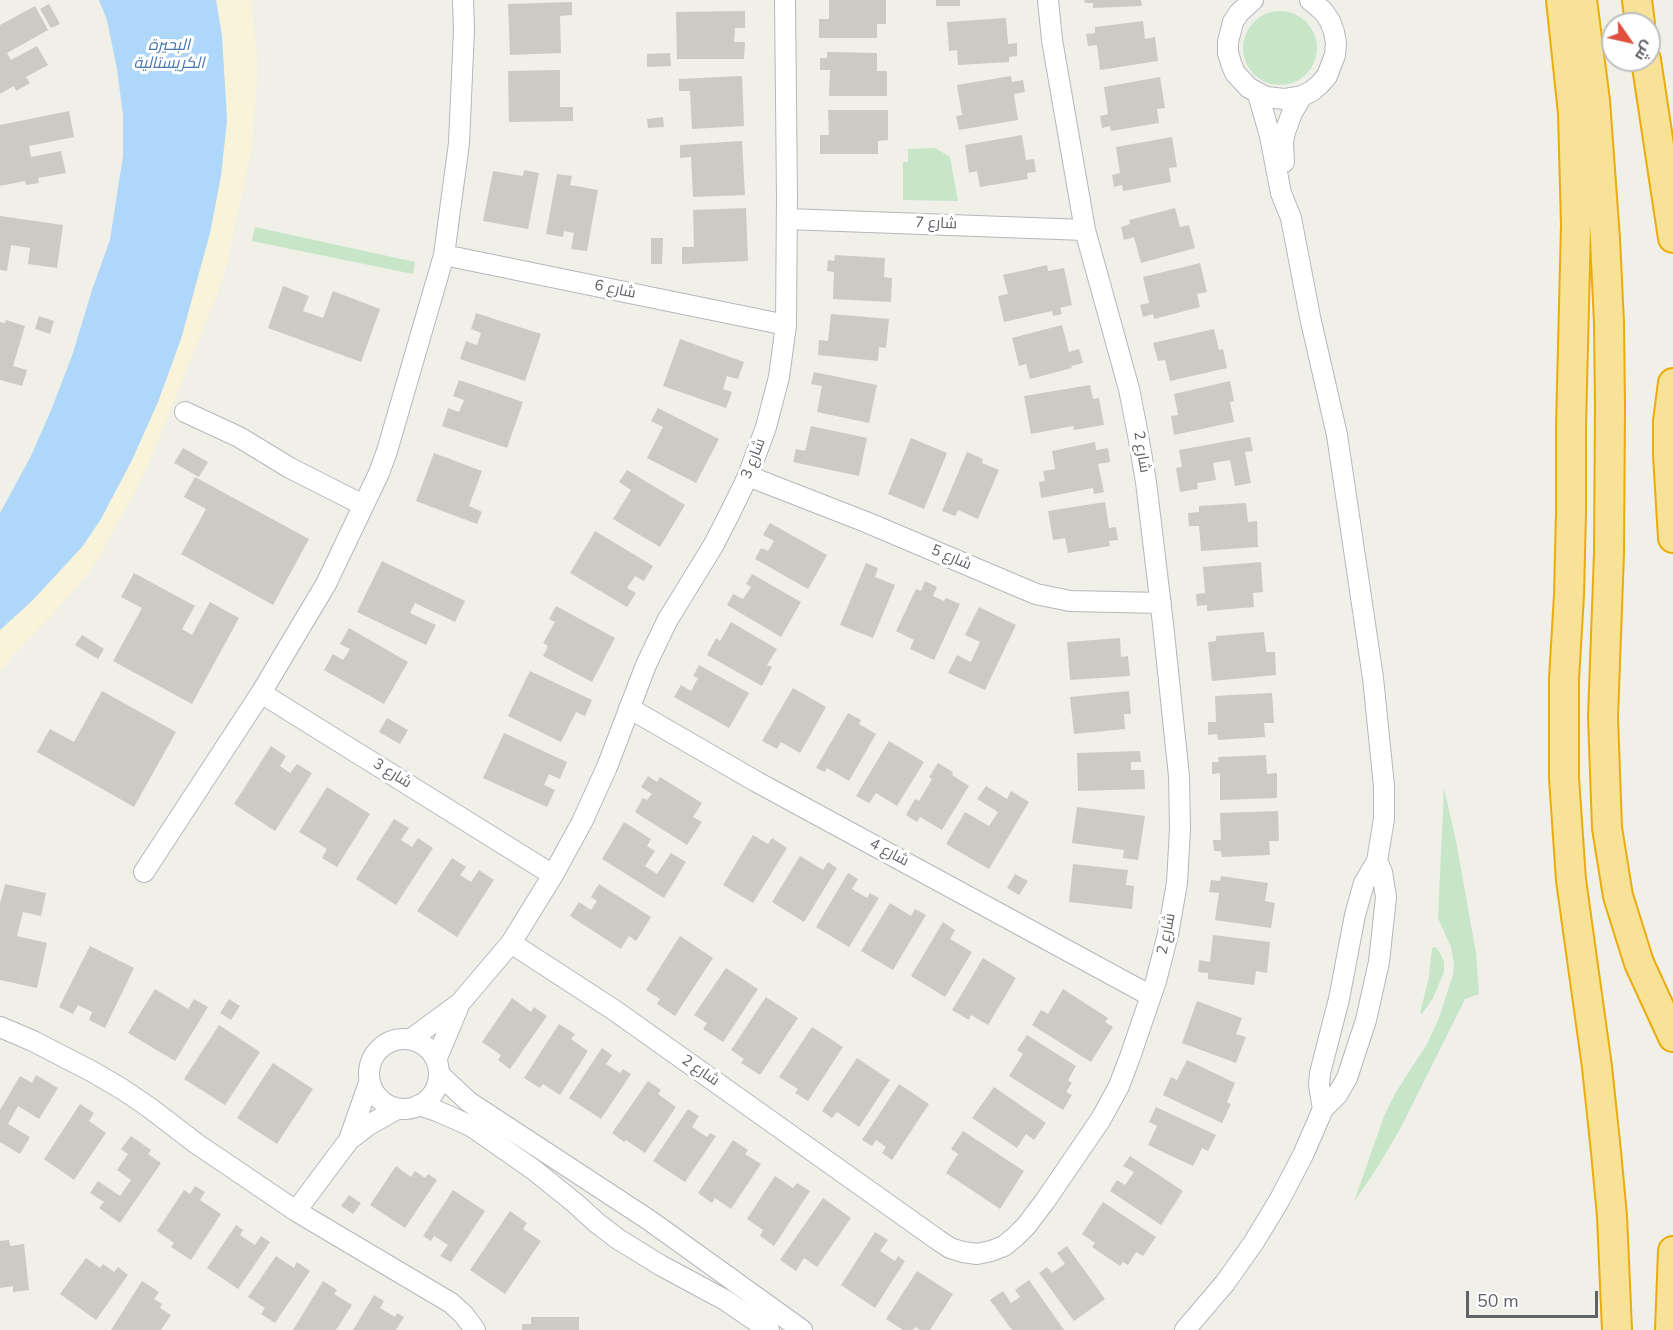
<!DOCTYPE html>
<meta charset="utf-8">
<style>
body{margin:0}
#map{position:relative;width:1673px;height:1330px;overflow:hidden;background:#f0efe8;font-family:"Nunito Sans",Cairo,sans-serif}
canvas{display:block}
.north{position:absolute;left:1601px;top:12px;width:60px;height:60px;box-sizing:border-box;background:#fff;border:2px solid #bfc0c2;border-radius:50%;rotate:124deg;font-size:16px;font-weight:700;line-height:24px;text-align:center;color:#5f6267}
.north::after{content:'';display:block;margin:auto;width:21px;height:27px;background:#e0503e;clip-path:polygon(50% 0,100% 100%,50% 72%,0 100%)}
.scale{position:absolute;left:1466px;top:1291px;width:132px;height:27px;box-sizing:border-box;border:3px solid #5f6267;border-top:0;padding-left:8px;font-size:18px;line-height:21px;white-space:nowrap;color:#5f6267;-webkit-text-stroke:4px #fff;paint-order:stroke}
</style>
<div id="map">
<canvas width="1673" height="1330"></canvas>
<div class="north">ش</div>
<div class="scale">50 m</div>
</div>
<script>
const context = document.querySelector('canvas').getContext('2d');
context.lineJoin = 'round';
function fillPath(path, color) { context.fillStyle = color; context.fill(path, 'evenodd'); }
const poly = rows => new Path2D(rows.map(r => 'M' + r).join(''));
function trace(path, color, width, dash) { context.strokeStyle = color; context.lineWidth = width; context.lineCap = dash ? 'butt' : 'round'; context.setLineDash(dash || []); context.stroke(path); }
function label(font, color, halo, rows, align = 'center') {
  context.font = font + ' "Nunito Sans",Cairo,sans-serif'; context.lineWidth = 6; context.setLineDash([]); context.textBaseline = 'middle'; context.strokeStyle = halo; context.fillStyle = color; for (const [text, x, y, turn = 0] of rows) {
    context.save(); context.translate(x, y); context.rotate((+turn || 0) * Math.PI / 180); context.textAlign = isNaN(turn) ? turn : align; if (halo) context.strokeText(text, 0, 0); context.fillText(text, 0, 0); context.restore();
  }
}
const green = poly([
 '1243 48a37 37 0 1 1 74 0a37 37 0 1 1-74 0Z',
 [935,148,950,157,958,201,903,200,903,162,908,162,908,149],
 [255,227,415,262,413,274,252,241],
 [1444,788,1456,841,1476,953,1479,994,1465,999,1400,1129,1379,1165,1354,1202,1384,1116,1396,1092,1427,1044,1439,1018,1453,975,1454,965,1451,947,1438,918],
 [1434,947,1437,948,1444,961,1444,972,1433,998,1422,1014,1420,1013,1429,977,1432,948]
]);
const sand = poly([
 [216,0,251,0,257,55,257,83,252,147,227,264,218,292,149,463,136,490,104,548,91,570,75,589,53,614,15,653,0,672,0,630,32,601,82,547,158,402,181,339,210,233,221,176,227,119,222,36]
]);
const water = poly([
 [99,0,216,0,222,36,227,120,221,176,210,233,181,339,158,402,132,460,101,519,82,547,32,601,0,630,0,513,31,456,52,408,73,353,92,290,110,240,123,156,123,115,117,69,107,20]
]);
const building = poly([
 [829,0,886,0,886,24,877,24,877,38,819,38,819,19,829,19],
 [936,0,960,0,960,6,936,6],
 [1084,0,1141,0,1142,6,1093,8,1093,3,1085,3],
 [572,2,572,15,560,16,561,53,510,55,508,4],
 [49,4,60,24,51,28,40,9],
 [35,6,48,30,7,53,11,60,37,46,48,65,26,77,30,83,16,91,14,86,0,94,0,25],
 [745,11,745,28,735,28,734,42,745,42,744,59,677,59,676,12],
 [1006,18,1008,44,1017,43,1017,56,1009,57,1009,62,958,65,957,50,949,51,947,22],
 [1143,21,1145,39,1155,37,1158,61,1100,70,1097,45,1088,46,1086,34,1095,33,1095,27],
 [827,52,877,53,877,71,887,71,887,96,829,96,830,70,820,70,820,58,827,58],
 [670,53,671,66,647,67,647,54],
 [560,70,560,107,573,107,573,121,509,122,508,71],
 [742,76,744,126,692,129,690,91,679,91,679,79],
 [1011,76,1012,82,1023,80,1025,92,1014,94,1018,120,959,130,956,116,962,115,957,85],
 [1160,77,1165,108,1157,109,1159,123,1111,131,1110,126,1102,128,1100,116,1108,114,1104,87],
 [828,110,888,110,888,140,878,141,878,154,820,154,820,135,829,135],
 [69,111,74,137,29,146,31,157,61,151,66,173,38,178,39,183,26,185,25,181,0,186,0,125],
 [663,117,664,127,648,128,647,119],
 [1022,135,1026,160,1034,159,1036,172,1027,173,1028,179,980,187,977,171,969,173,965,145],
 [1172,137,1177,167,1169,168,1171,182,1123,191,1122,185,1114,187,1112,175,1120,173,1116,147],
 [742,141,745,195,693,197,691,157,680,158,680,145],
 [524,170,539,173,528,229,483,221,493,171,523,176],
 [557,174,572,176,570,185,598,190,587,251,571,249,574,233,564,231,563,237,546,234],
 [746,208,748,261,682,264,682,247,694,247,693,210],
 [1175,208,1180,227,1189,225,1195,248,1141,263,1134,237,1124,240,1121,227,1130,224,1129,220],
 [0,216,63,225,57,268,28,264,30,248,11,245,7,271,0,270],
 [651,238,663,238,662,264,651,264],
 [835,255,885,258,884,277,892,278,891,302,833,299,834,272,827,271,828,260,834,261],
 [1200,263,1207,292,1197,294,1200,307,1154,319,1153,314,1143,317,1140,305,1149,303,1143,277],
 [1047,265,1048,271,1064,268,1072,305,1060,308,1062,314,1053,316,1052,311,1004,322,998,296,1008,294,1003,275],
 [283,286,309,296,303,311,323,318,333,291,380,309,361,362,268,328],
 [476,313,541,334,525,381,460,359,466,341,477,345,481,333,471,329],
 [831,314,889,319,886,348,879,347,878,361,818,355,819,340,828,341],
 [39,316,54,321,50,334,35,329],
 [6,320,25,326,13,366,27,370,22,386,0,380,0,322,5,323],
 [1062,325,1069,352,1079,349,1083,363,1071,366,1072,368,1030,379,1026,364,1019,366,1012,338],
 [1214,329,1219,350,1223,349,1227,368,1170,381,1165,360,1158,361,1153,343],
 [680,339,744,362,738,379,727,376,723,389,732,392,726,408,663,386],
 [814,372,877,385,869,423,817,412,822,386,811,384],
 [459,380,523,402,507,448,442,426,448,408,459,412,464,400,453,396],
 [1230,381,1234,401,1230,402,1234,422,1174,435,1171,416,1178,415,1174,394],
 [1090,385,1093,399,1099,398,1104,425,1074,430,1073,426,1031,434,1024,396],
 [658,408,719,439,696,483,647,458,663,427,651,421],
 [811,426,867,438,859,476,793,462,796,449,805,451],
 [1250,437,1253,451,1245,452,1251,483,1235,486,1230,460,1213,463,1216,480,1197,483,1198,489,1180,492,1176,468,1182,467,1179,450],
 [911,438,947,453,924,509,888,494],
 [1095,442,1096,450,1108,448,1110,462,1098,464,1104,492,1094,494,1093,488,1041,498,1039,482,1045,481,1043,471,1055,469,1052,451],
 [183,448,208,462,199,477,174,463],
 [967,452,983,459,982,463,999,470,978,519,958,510,955,516,942,511],
 [434,453,482,471,469,506,482,512,477,524,416,501],
 [627,470,685,505,660,547,613,519,631,490,619,482],
 [195,477,309,539,273,605,181,554,206,509,184,497],
 [1105,502,1109,528,1116,527,1118,540,1109,541,1110,546,1068,553,1065,538,1053,540,1048,511],
 [1246,503,1248,522,1257,521,1258,547,1201,551,1199,526,1189,526,1188,513,1199,512,1199,506],
 [770,523,827,555,808,589,755,559,761,548,768,551,774,541,763,535],
 [595,531,653,566,644,581,635,576,627,588,636,593,627,607,570,573],
 [382,561,465,601,455,622,415,603,410,613,436,625,426,645,357,612],
 [1261,562,1263,592,1253,593,1254,607,1207,611,1207,605,1197,606,1196,594,1205,593,1203,567],
 [866,563,878,568,875,577,895,585,873,638,840,625],
 [134,573,195,606,182,629,192,635,210,602,239,618,192,704,113,661,142,608,121,597],
 [752,574,801,602,781,637,727,605,733,594,743,599,751,587,746,584],
 [925,581,937,587,933,596,944,601,946,598,960,604,934,660,910,649,914,640,896,631,916,589,921,591],
 [556,606,615,638,592,682,543,656,548,646,543,643,555,622,549,619],
 [979,607,1016,625,985,690,948,673,957,655,971,662,980,642,965,635],
 [731,622,777,649,767,665,772,667,762,686,707,655,716,638,720,641],
 [349,628,408,662,384,704,324,670,333,654,343,660,350,649,340,644],
 [1264,632,1266,652,1275,652,1276,675,1212,681,1208,642,1216,641,1216,636],
 [82,635,104,649,98,659,75,645],
 [1120,638,1121,657,1128,656,1130,676,1070,680,1067,642],
 [699,665,749,693,729,728,674,697,681,685,691,691,698,678,693,676],
 [530,671,592,700,585,716,576,712,561,742,508,716],
 [793,688,826,707,800,753,781,742,777,749,762,741],
 [102,691,176,732,134,807,37,752,50,729,74,742],
 [1129,691,1131,714,1124,714,1125,729,1074,734,1070,697],
 [1272,693,1274,723,1264,723,1265,737,1218,740,1217,734,1208,735,1208,722,1216,722,1215,696],
 [848,713,861,720,859,724,876,734,849,781,827,768,825,772,816,768],
 [387,718,408,730,400,744,379,732],
 [504,733,567,762,560,779,549,774,544,785,555,790,547,807,483,778],
 [889,741,924,762,897,806,876,793,869,803,856,796],
 [271,746,286,756,280,766,290,773,297,764,312,773,275,831,234,804],
 [1140,751,1141,762,1131,762,1131,770,1144,770,1145,789,1078,791,1077,753],
 [1266,755,1267,774,1277,773,1277,798,1220,800,1220,773,1212,774,1212,762,1219,762,1218,757],
 [938,763,953,772,952,775,969,786,942,830,920,817,917,822,906,815,915,799,919,801,932,779,929,777],
 [648,776,657,782,660,777,702,803,693,817,702,822,687,845,635,812,643,798,647,800,652,794,641,787],
 [986,786,1007,799,1011,791,1029,802,989,869,946,844,965,812,989,826,998,812,977,799],
 [327,787,370,814,337,867,322,858,327,849,299,832],
 [1077,807,1145,816,1138,860,1123,858,1124,850,1072,843],
 [1278,811,1279,841,1269,841,1270,855,1222,857,1221,851,1214,851,1213,840,1221,840,1220,813],
 [394,819,409,828,401,840,412,847,418,838,433,848,396,905,356,879],
 [624,822,651,839,647,846,655,851,645,866,657,874,671,853,686,862,664,898,602,859],
 [753,835,768,844,772,838,787,848,753,903,723,885],
 [800,856,823,870,828,862,837,868,804,922,772,902],
 [452,858,466,867,460,875,471,882,479,870,494,880,457,937,417,911],
 [1073,864,1128,870,1126,885,1134,886,1132,909,1069,902],
 [848,873,858,879,852,889,867,898,870,893,879,898,849,947,816,927],
 [1015,874,1028,881,1019,895,1007,888],
 [1221,876,1268,883,1265,901,1275,903,1271,928,1215,920,1219,893,1209,892,1211,880,1220,881],
 [5,884,46,893,41,916,23,912,17,936,47,943,37,988,0,980,0,904],
 [599,884,651,917,636,941,629,936,621,949,570,916,579,902,591,910,597,901,591,897],
 [890,903,911,916,915,909,926,915,893,970,861,951],
 [943,922,955,930,950,939,972,952,945,997,911,976],
 [1213,935,1270,942,1267,973,1256,971,1254,985,1208,979,1208,973,1198,972,1199,960,1210,962],
 [680,936,713,958,675,1016,657,1004,660,999,646,990],
 [90,946,134,968,105,1028,89,1020,92,1012,78,1005,73,1014,59,1007],
 [983,958,1016,978,988,1025,971,1015,969,1020,952,1010],
 [726,968,758,989,723,1042,703,1029,707,1023,694,1015],
 [155,989,188,1009,194,999,208,1007,175,1061,128,1033],
 [1063,989,1108,1018,1105,1022,1113,1027,1091,1062,1032,1025,1041,1010,1048,1014],
 [766,997,798,1018,760,1075,741,1063,744,1059,731,1050],
 [512,998,531,1012,534,1007,547,1016,510,1069,498,1060,501,1055,482,1042],
 [229,999,240,1006,231,1020,220,1013],
 [1197,1001,1242,1018,1236,1034,1246,1037,1236,1063,1182,1043],
 [559,1024,575,1034,571,1039,588,1051,560,1095,543,1084,540,1088,524,1078],
 [219,1025,260,1052,225,1105,184,1079],
 [812,1027,843,1047,808,1101,795,1093,798,1089,779,1077],
 [1027,1035,1076,1066,1068,1080,1072,1083,1066,1092,1072,1095,1063,1110,1009,1076,1023,1054,1017,1050],
 [602,1048,612,1055,606,1064,620,1073,623,1069,631,1074,601,1119,569,1098],
 [857,1058,890,1080,859,1127,837,1112,832,1118,822,1111],
 [1187,1060,1235,1083,1227,1102,1231,1104,1222,1123,1163,1095,1171,1077,1177,1080],
 [273,1063,313,1089,277,1144,237,1118],
 [36,1075,58,1088,39,1119,18,1106,8,1124,30,1137,20,1154,0,1142,0,1110,20,1076,32,1083],
 [648,1081,661,1090,658,1094,676,1107,645,1153,626,1140,624,1142,612,1133],
 [899,1084,929,1104,892,1160,882,1153,886,1147,876,1140,872,1146,862,1140],
 [994,1087,1046,1123,1034,1140,1026,1134,1017,1148,972,1118],
 [80,1104,94,1113,89,1121,106,1133,74,1180,44,1159],
 [1156,1107,1216,1135,1208,1151,1202,1148,1193,1166,1148,1145,1157,1126,1149,1122],
 [688,1109,699,1116,692,1127,707,1137,710,1133,716,1136,685,1182,653,1161],
 [963,1131,1024,1171,1000,1209,946,1173,958,1154,951,1149],
 [131,1136,151,1150,148,1154,161,1163,120,1223,99,1208,104,1202,90,1193,98,1181,120,1196,131,1180,117,1170,128,1154,121,1149],
 [733,1140,748,1150,745,1154,761,1164,731,1209,715,1198,712,1203,698,1193],
 [1130,1156,1183,1191,1161,1225,1110,1191,1117,1180,1125,1185,1134,1172,1123,1166],
 [396,1166,411,1177,415,1171,425,1178,428,1174,437,1180,405,1228,370,1205],
 [775,1176,793,1188,797,1183,810,1191,774,1246,760,1236,763,1230,747,1219],
 [195,1186,205,1192,200,1200,221,1214,191,1260,171,1247,174,1243,157,1231,184,1190,190,1194],
 [453,1190,485,1211,451,1262,440,1256,448,1245,434,1236,431,1241,423,1236],
 [349,1195,361,1203,353,1214,341,1206],
 [823,1198,851,1218,817,1267,804,1258,796,1271,780,1260],
 [1103,1202,1156,1237,1143,1256,1136,1252,1128,1265,1123,1262,1120,1266,1092,1247,1095,1243,1082,1234],
 [510,1211,527,1223,523,1229,541,1241,505,1294,470,1270],
 [236,1225,243,1230,240,1235,255,1245,261,1236,270,1242,238,1289,207,1268],
 [875,1232,888,1240,880,1251,895,1261,898,1256,905,1261,875,1308,841,1285],
 [9,1240,10,1246,24,1244,29,1290,13,1292,13,1286,0,1288,0,1241],
 [1067,1246,1105,1299,1074,1321,1039,1273,1047,1267,1052,1273,1065,1264,1057,1253],
 [276,1256,294,1268,297,1262,310,1271,275,1323,261,1314,265,1308,248,1297],
 [86,1258,100,1268,103,1264,114,1272,118,1267,128,1275,96,1320,60,1294],
 [917,1271,953,1294,930,1330,920,1330,915,1327,913,1330,903,1330,886,1319],
 [1029,1280,1064,1330,1012,1330,990,1300,1003,1291,1011,1303,1020,1297,1015,1290],
 [142,1281,159,1292,154,1299,162,1304,160,1308,171,1315,161,1330,111,1330],
 [323,1281,337,1290,334,1294,352,1305,336,1330,293,1330],
 [374,1295,384,1301,380,1308,395,1317,397,1313,404,1317,396,1330,353,1330],
 [531,1317,579,1317,579,1330,522,1330,522,1324,531,1324]
]);
const minor = poly([
 [1253,0,1239,13,1233,22,1228,42,1228,53,1231,63,1235,73,1249,88,1266,97,1284,99,1302,96,1312,91,1320,84,1327,76,1335,55,1336,43,1334,32,1330,21,1323,11,1310,0],
 [1258,94,1270,136,1281,193,1291,218,1310,317,1337,435,1373,678,1384,786,1384,819,1377,861,1364,883,1355,915,1339,999,1320,1073,1319,1085,1323,1109],
 [1284,162,1283,142,1285,132,1292,113,1302,96],
 [787,219,1085,230],
 [444,255,786,325],
 [185,412,239,437,290,468,363,505],
 [748,476,866,522,1036,594,1070,601,1161,603],
 [261,693,553,875],
 [629,708,757,782,1151,996],
 [144,872,261,693,326,584,379,473,387,451,444,255,459,143,464,30,463,0],
 [511,943,614,1010,938,1240,950,1248,963,1252,977,1254,991,1251,1004,1246,1015,1237,1026,1226,1045,1201,1101,1119,1119,1086,1130,1057,1156,981,1168,934,1177,883,1180,829,1179,776,1163,624,1146,482,1138,435,1129,389,1085,230,1052,40,1048,0],
 [0,1027,33,1041,93,1072,122,1089,150,1108,197,1144,296,1211,451,1303,464,1315,475,1330],
 [411,1039,460,1003,511,943,553,875,582,822,607,767,646,665,667,621,713,546,731,511,748,476,766,427,779,377,786,325,787,197,785,0],
 '369 1074a35 35 0 1 1 70 0a35 35 0 1 1-70 0Z',
 [436,1060,460,1003],
 [439,1074,469,1102,649,1220,802,1330],
 [419,1105,437,1111,471,1126,534,1170,575,1203,597,1223,618,1239,660,1265,725,1300,769,1330],
 [350,1137,369,1083],
 [296,1211,349,1140,367,1126,397,1109],
 [1185,1330,1225,1283,1254,1242,1280,1199,1303,1155,1323,1109,1337,1095,1347,1078,1366,1020,1379,962,1386,897,1382,872,1377,861]
]);
const highway = poly([
 [1561,0,1573,113,1576,225,1571,426,1571,512,1569,595,1564,679,1564,778,1571,880,1597,1067,1606,1152,1612,1216,1617,1330],
 [1582,0,1595,101,1605,239,1609,323,1610,407,1609,553,1603,717,1607,828,1618,896,1639,963,1673,1037],
 [1637,0,1640,24],
 [1646,60,1673,238],
 [1673,383,1668,421,1668,455,1673,538],
 [1670,1330,1673,1251]
]);
const streetNames = [
 ["شارع 7",936,224,2],
 ["شارع 6",615,290,12],
 ["شارع 2",1141,452,81],
 ["شارع 3",754,459,-69],
 ["شارع 5",951,558,23],
 ["شارع 3",392,774,32],
 ["شارع 4",889,853,28],
 ["شارع 2",1167,934,-78],
 ["شارع 2",700,1071,35]
];
const waterNames = [
 ["البحيرة",169,46],
 ["الكريستالية",169,64]
];
fillPath(green, '#c6e6c7');
fillPath(sand, '#f9f3da');
fillPath(water, '#aed7fa');
fillPath(building, '#cccac4');
trace(minor, '#b5b7bb', 22);
trace(highway, '#ebac0e', 32);
trace(minor, '#fff', 20);
trace(highway, '#f7e298', 28);
label('15px', '#5f6267', '#fff', streetNames);
label('italic 16px', '#4a77ad', '#fff', waterNames);
</script>
